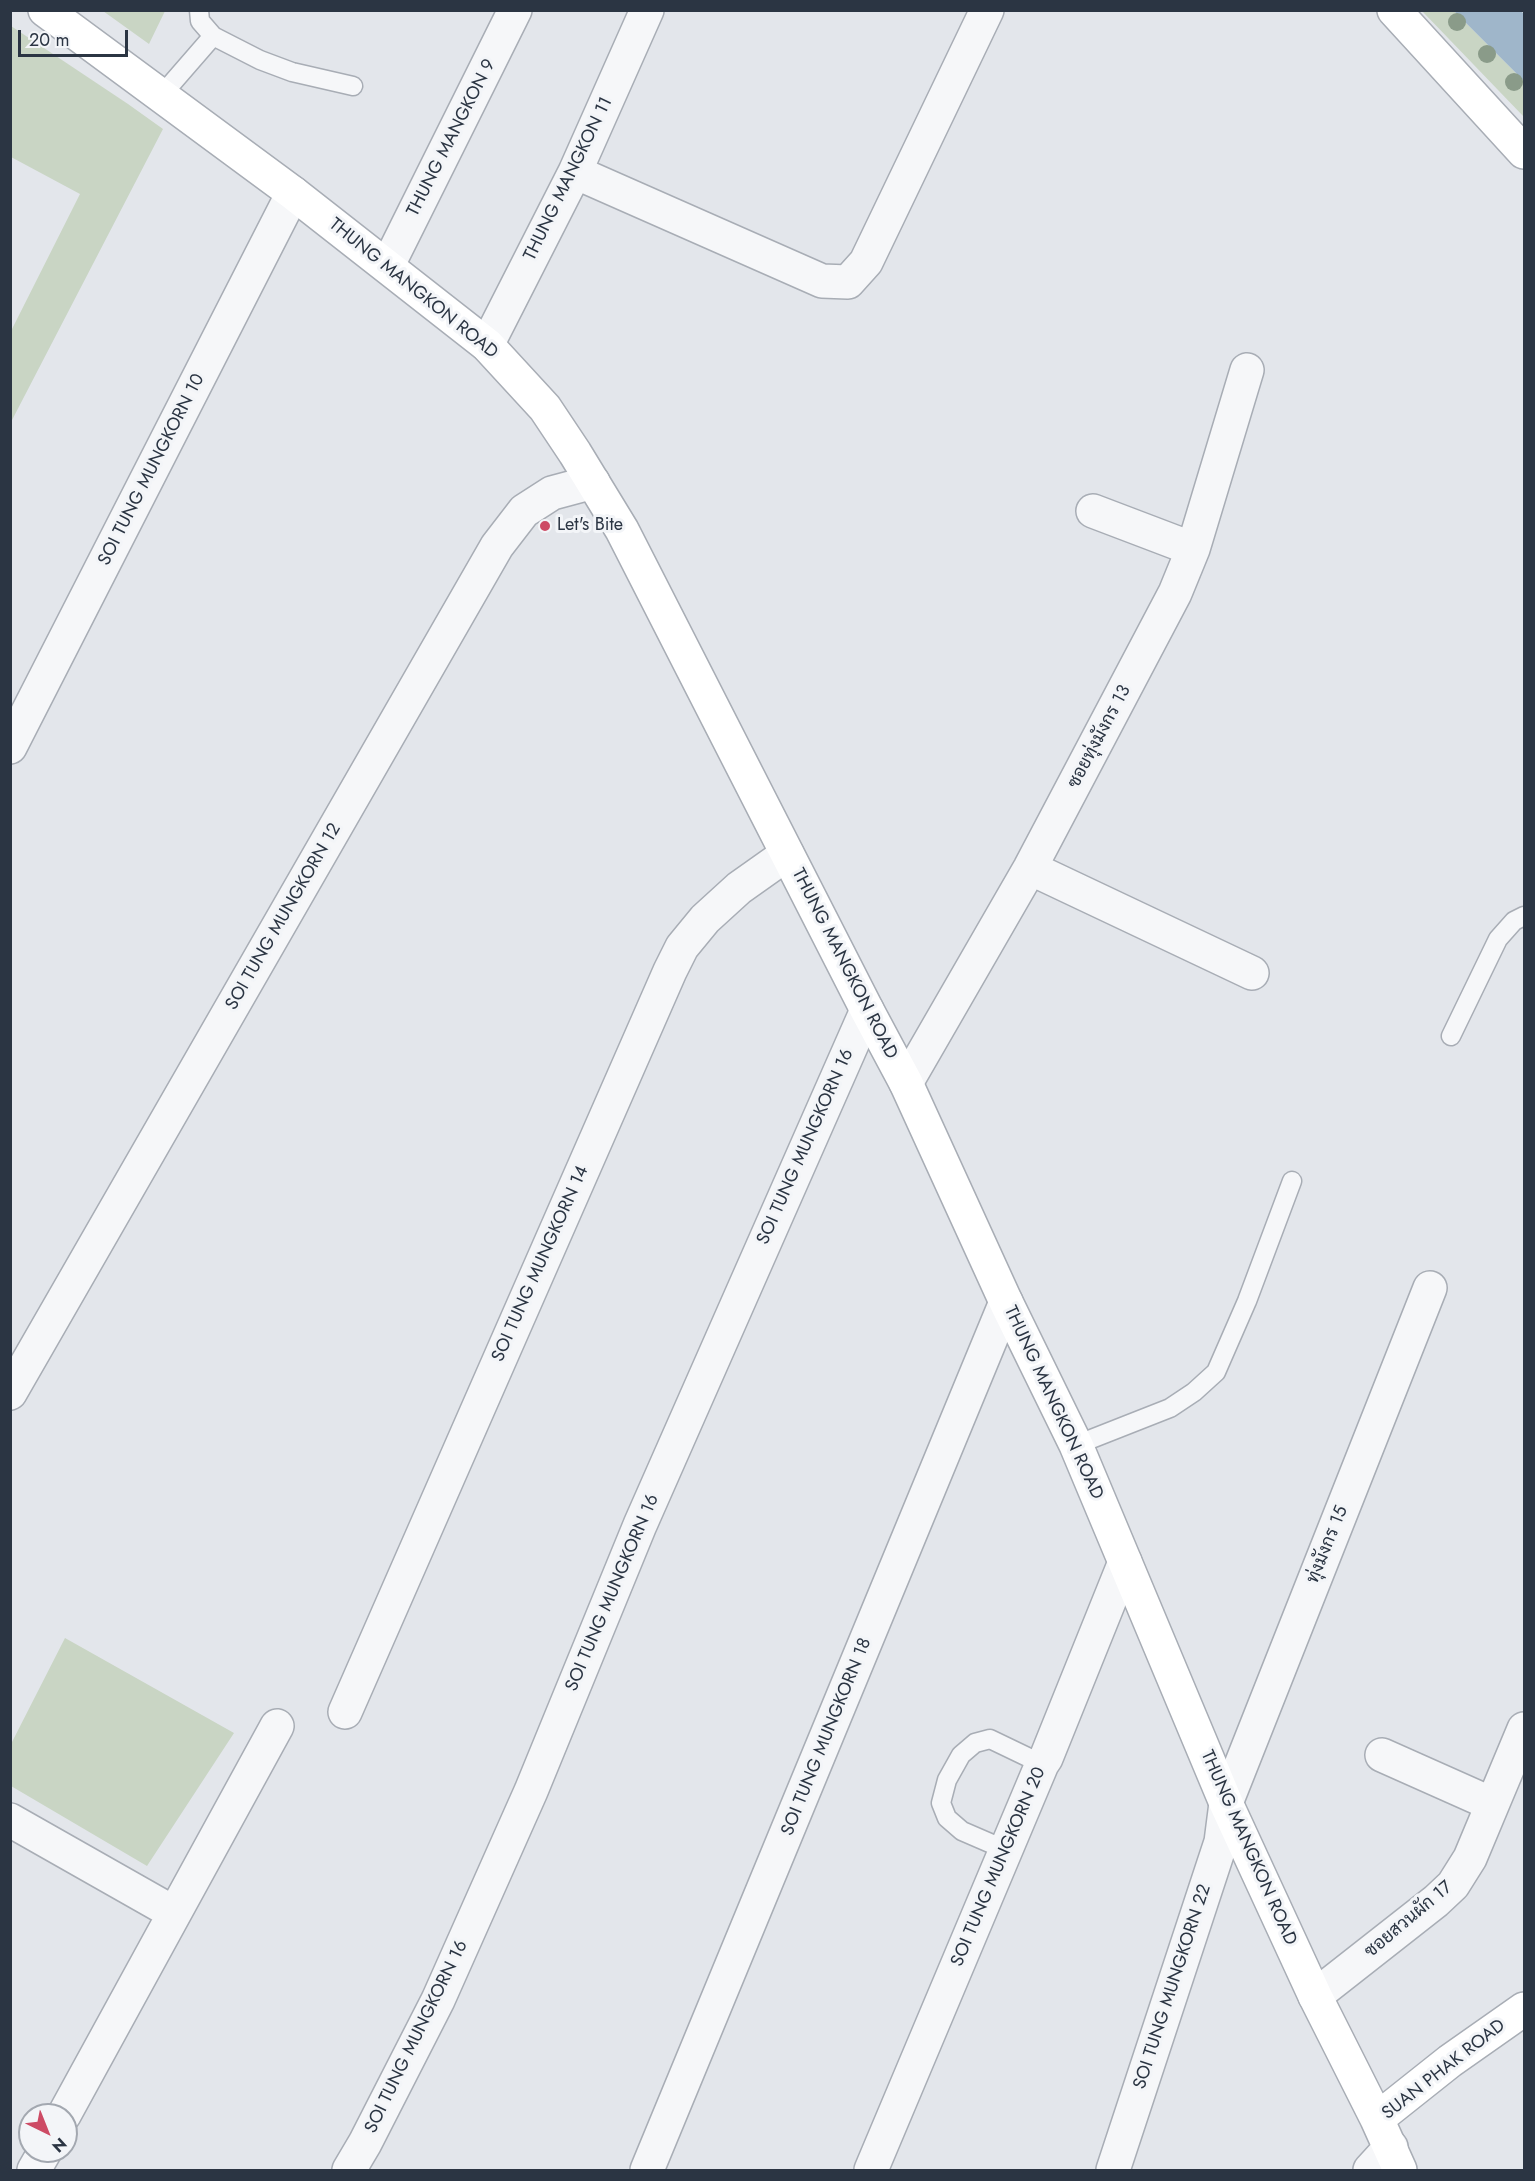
<!DOCTYPE html>
<meta charset="utf-8">
<style>
body{margin:0}
#map{position:relative;width:1535px;height:2181px;overflow:hidden;background:#e3e6eb;font-family:Jost,sans-serif}
canvas{display:block}
.frame{position:absolute;inset:0;border:12px solid #2b3543;pointer-events:none}
.north{position:absolute;left:18px;top:2103px;width:60px;height:60px;box-sizing:border-box;background:#f3f5f8;border:2px solid #a3a8b0;border-radius:50%;rotate:137deg;font-size:16px;font-weight:700;line-height:24px;text-align:center;color:#2b3543}
.north::after{content:'';display:block;margin:auto;width:21px;height:27px;background:#cd4b65;clip-path:polygon(50% 0,100% 100%,50% 72%,0 100%)}
.scale{position:absolute;left:18px;top:30px;width:110px;height:27px;box-sizing:border-box;border:3px solid #2b3543;border-top:0;padding-left:8px;font-size:18px;line-height:21px;white-space:nowrap;color:#2b3543;-webkit-text-stroke:4px #f3f5f8;paint-order:stroke}
</style>
<div id="map">
<canvas width="1535" height="2181"></canvas>
<div class="frame"></div>
<div class="north">N</div>
<div class="scale">20 m</div>
</div>
<script>
const context = document.querySelector('canvas').getContext('2d');
context.lineJoin = 'round';
function fillPath(path, color) { context.fillStyle = color; context.fill(path, 'evenodd'); }
const poly = rows => new Path2D(rows.map(r => 'M' + r).join(''));
function trace(path, color, width, dash) { context.strokeStyle = color; context.lineWidth = width; context.lineCap = dash ? 'butt' : 'round'; context.setLineDash(dash || []); context.stroke(path); }
function label(font, color, halo, rows, align = 'center') {
  context.font = font + ' Jost,Sarabun,sans-serif'; context.lineWidth = 6; context.setLineDash([]); context.textBaseline = 'middle'; context.strokeStyle = halo; context.fillStyle = color; for (const [text, x, y, turn = 0] of rows) {
    context.save(); context.translate(x, y); context.rotate((+turn || 0) * Math.PI / 180); context.textAlign = isNaN(turn) ? turn : align; if (halo) context.strokeText(text, 0, 0); context.fillText(text, 0, 0); context.restore();
  }
}
const green = poly([
 [103,11,165,11,149,44],
 [1422,11,1454,11,1524,81,1524,117],
 [11,26,128,104,163,129,11,422,11,331,80,194,11,157],
 [65,1638,234,1733,147,1866,11,1786,11,1744]
]);
const water = poly([
 [1521,11,1524,14,1524,81,1454,11]
]);
const lane = poly([
 [199,10,200,21,213,36],
 [160,97,213,36,260,60,292,72,353,86],
 [1451,1036,1498,939,1514,921,1524,916],
 [1076,1445,1170,1408,1194,1392,1216,1372,1247,1301,1292,1181],
 [1006,1850,962,1831,947,1818,941,1803,947,1780,961,1755,975,1743,990,1739,1042,1764]
]);
const street = poly([
 [575,172,822,281,848,282,866,262,987,10],
 [388,265,515,10],
 [487,345,575,172,647,10],
 [1093,511,1193,549],
 [10,747,293,193],
 [1030,868,1252,973],
 [906,1083,1030,868,1175,593,1193,549,1247,370],
 [10,1393,497,546,524,511,552,493,593,482],
 [345,1712,670,971,682,947,705,919,739,888,787,854],
 [1382,1755,1492,1804],
 [10,1820,174,1913],
 [1315,1996,1436,1901,1453,1885,1470,1858,1524,1729],
 [64,2115,277,1726],
 [34,2170,45,2151],
 [349,2170,365,2143,438,2000,531,1791,640,1525,867,1010],
 [647,2170,1006,1302],
 [871,2170,1042,1764,1046,1758,1125,1562],
 [1113,2170,1221,1842,1226,1803,1430,1288],
 [1370,2170,1391,2147]
]);
const secondary = poly([
 [45,10,293,193,487,345,545,408,575,453,622,530,867,1010,906,1083,1006,1302,1076,1445,1226,1803,1315,1996,1377,2119],
 [1394,10,1524,152],
 [1400,2170,1377,2119,1450,2061,1524,2009]
]);
const trees = [
 [1457,22],
 [1487,54],
 [1514,82]
];
const markers = [
 [545,526,6,"#cd4b65"]
];
const streetNames = [
 ["THUNG MANGKON 9",452,138,-63],
 ["THUNG MANGKON 11",569,179,-64],
 ["THUNG MANGKON ROAD",413,289,39],
 ["SOI TUNG MUNGKORN 10",152,470,-63],
 ["ซอยทุ่งมังกร 13",1100,737,-62],
 ["SOI TUNG MUNGKORN 12",284,917,-60],
 ["THUNG MANGKON ROAD",844,964,63],
 ["SOI TUNG MUNGKORN 16",806,1147,-66],
 ["SOI TUNG MUNGKORN 14",541,1264,-66],
 ["THUNG MANGKON ROAD",1053,1403,65],
 ["ทุ่งมังกร 15",1328,1545,-68],
 ["SOI TUNG MUNGKORN 16",613,1593,-67],
 ["SOI TUNG MUNGKORN 18",827,1737,-68],
 ["THUNG MANGKON ROAD",1248,1848,66],
 ["SOI TUNG MUNGKORN 20",999,1867,-67],
 ["ซอยสวนผัก 17",1409,1920,-40],
 ["SOI TUNG MUNGKORN 22",1173,1987,-72],
 ["SOI TUNG MUNGKORN 16",417,2037,-64],
 ["SUAN PHAK ROAD",1444,2070,-38]
];
const poiNames = [
 ["Let's Bite",557,526]
];
fillPath(green, '#c9d5c4');
fillPath(water, '#9fb6ca');
trace(lane, '#a8adb5', 21);
trace(street, '#a8adb5', 36);
trace(secondary, '#a8adb5', 36);
trace(lane, '#f6f7f9', 18);
trace(street, '#f6f7f9', 33);
trace(secondary, '#fff', 33);
context.fillStyle = '#8a9b89';
for (const [x, y] of trees) { context.beginPath(); context.arc(x, y, 9, 0, 2 * Math.PI); context.fill(); }
for (const [x, y, r, color] of markers) { const dot = new Path2D(); dot.arc(x, y, r, 0, 2 * Math.PI); context.fillStyle = color; context.fill(dot); trace(dot, '#f3f5f8', 2); }
label('18px', '#2b3543', '#f3f5f8', streetNames);
label('18px', '#2b3543', '#f3f5f8', poiNames, 'left');
</script>
